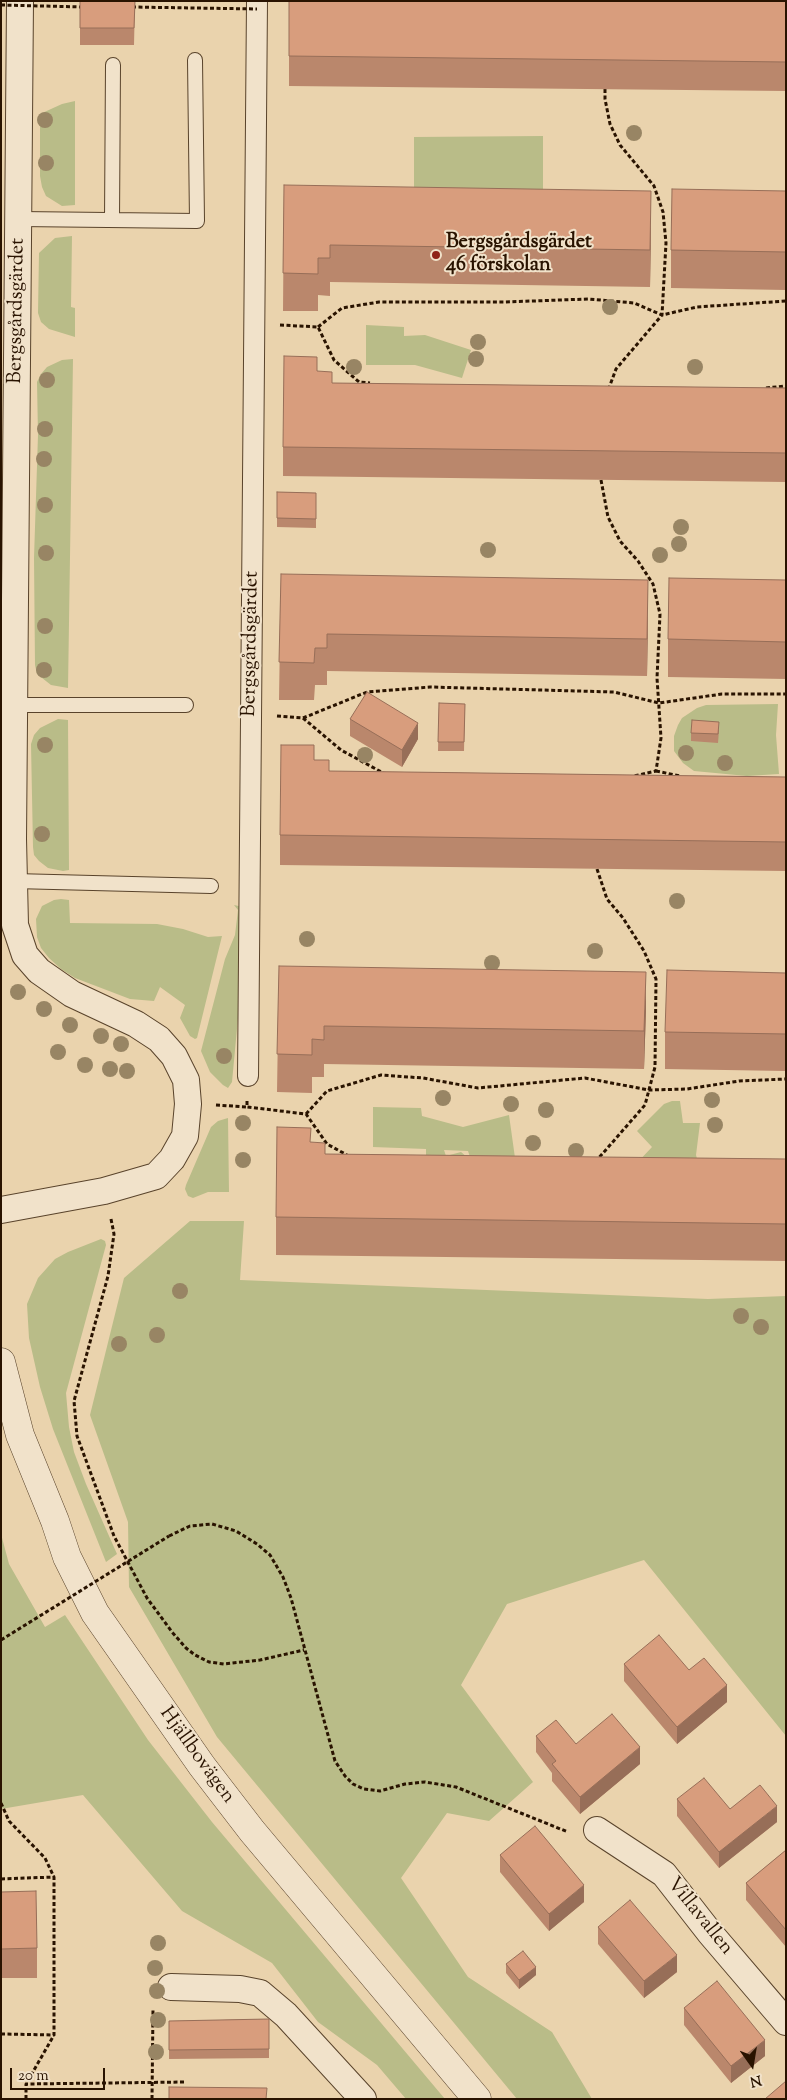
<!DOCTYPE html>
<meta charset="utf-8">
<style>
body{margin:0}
#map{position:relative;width:787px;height:2100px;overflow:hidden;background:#ead3ad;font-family:"Sorts Mill Goudy",serif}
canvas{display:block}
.frame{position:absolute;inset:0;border:2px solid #291300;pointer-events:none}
.north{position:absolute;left:727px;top:2040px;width:50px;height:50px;-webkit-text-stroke:4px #f1e2ca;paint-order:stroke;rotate:167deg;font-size:14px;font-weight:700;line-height:20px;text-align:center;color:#291300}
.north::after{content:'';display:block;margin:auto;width:18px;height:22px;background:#291300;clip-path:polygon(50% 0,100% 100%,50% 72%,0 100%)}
.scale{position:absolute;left:10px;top:2068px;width:95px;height:22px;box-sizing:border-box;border:2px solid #291300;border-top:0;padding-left:6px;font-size:15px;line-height:18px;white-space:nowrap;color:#291300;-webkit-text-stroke:4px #f1e2ca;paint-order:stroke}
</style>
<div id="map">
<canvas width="787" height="2100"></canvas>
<div class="frame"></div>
<div class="north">N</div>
<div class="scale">20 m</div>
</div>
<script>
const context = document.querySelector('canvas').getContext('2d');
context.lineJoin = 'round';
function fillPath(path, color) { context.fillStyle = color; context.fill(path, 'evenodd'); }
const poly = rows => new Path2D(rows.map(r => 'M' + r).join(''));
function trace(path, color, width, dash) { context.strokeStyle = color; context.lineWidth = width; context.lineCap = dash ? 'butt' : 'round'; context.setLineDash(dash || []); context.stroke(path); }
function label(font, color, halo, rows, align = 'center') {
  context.font = font + ' "Sorts Mill Goudy",serif'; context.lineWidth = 4; context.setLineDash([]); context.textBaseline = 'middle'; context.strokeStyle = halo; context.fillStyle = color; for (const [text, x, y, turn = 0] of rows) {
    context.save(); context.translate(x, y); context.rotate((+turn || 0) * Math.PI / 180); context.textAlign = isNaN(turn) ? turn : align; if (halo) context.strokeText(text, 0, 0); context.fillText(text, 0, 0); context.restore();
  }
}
const green = poly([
 [75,101,75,205,62,206,46,196,42,187,40,176,40,114,62,104],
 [543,136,543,199,414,199,414,137],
 [72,236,71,307,75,308,75,337,49,329,41,322,38,313,39,253,55,238],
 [366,325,404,327,404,336,425,335,471,350,462,378,415,365,366,365],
 [73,359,68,688,51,685,37,674,35,665,34,558,38,435,37,382,41,374,47,367,62,360],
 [778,704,776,735,779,774,747,776,694,771,683,763,674,751,674,736,678,725,682,718,697,708,706,705],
 [58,719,68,720,69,870,63,871,48,868,39,861,34,855,33,847,31,744,34,735,40,728],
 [61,899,69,900,70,923,157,924,183,929,208,937,222,936,197,1038,195,1039,190,1036,180,1018,185,1005,160,987,154,1001,130,999,75,978,61,969,49,958,41,948,37,937,36,919,42,906,54,900],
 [234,905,243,907,247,922,232,1082,228,1088,223,1085,210,1072,201,1051,225,959,235,935,238,910],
 [672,1101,680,1101,683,1123,700,1123,696,1155,699,1166,635,1165,652,1147,637,1131,664,1104],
 [373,1107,421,1108,422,1116,463,1127,509,1115,516,1165,473,1166,468,1151,444,1150,446,1156,461,1152,467,1157,426,1164,426,1149,373,1147],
 [228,1118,229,1192,208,1192,193,1198,188,1196,185,1189,186,1185,211,1127,218,1121],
 [190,1221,244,1221,240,1280,708,1299,786,1296,786,1736,644,1560,507,1604,461,1685,533,1782,489,1821,447,1813,401,1878,468,1977,552,2032,592,2099,517,2099,217,1737,129,1587,128,1522,90,1415,124,1278],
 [101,1239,105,1241,106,1245,66,1393,69,1427,74,1452,86,1484,117,1554,106,1562,53,1429,40,1387,29,1338,27,1304,38,1278,55,1259,68,1252],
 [1,1534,9,1564,45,1627,65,1615,148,1740,212,1822,445,2099,406,2099,377,2065,318,2022,272,1963,182,1911,83,1795,1,1809]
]);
const path = poly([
 [605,89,605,99,610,124,620,145,654,186,663,212,666,243,662,315,616,369,609,388],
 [280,325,318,327,334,360,359,382,370,383],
 [318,327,342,308,379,302,505,302,588,299,634,303,662,315,697,307,786,301],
 [766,388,786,386],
 [601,480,608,517,620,541,638,561,653,584,660,614,657,678,661,738,656,771,634,776],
 [277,716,303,718,341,750,385,774],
 [303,718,367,692,430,687,614,692,659,703,722,694,786,694],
 [656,771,680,776],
 [597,869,607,899,623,918,644,951,656,979,655,1067,645,1105,597,1160],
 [247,1101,247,1107,306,1114,327,1144,347,1155],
 [216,1105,247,1107],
 [306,1114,327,1091,381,1075,423,1078,478,1088,585,1078,649,1090,687,1089,739,1081,786,1079],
 [111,1219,114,1234,108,1276,74,1401,77,1436,114,1536,147,1598,172,1632,186,1648,195,1655,209,1662,224,1664,260,1660,304,1650],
 [169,1536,190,1526,212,1524,236,1531,257,1544,270,1555,283,1577,291,1598,335,1761,345,1776,353,1784,364,1789,380,1791,405,1784,425,1782,456,1787,568,1832],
 [1,1803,9,1821,45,1858,54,1877],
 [1,1879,54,1877,54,2035,26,2084],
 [1,2034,54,2035],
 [26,2099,26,2084,185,2082],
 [152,2099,153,2009]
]);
const service = poly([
 [19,219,197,221,195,60],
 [112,220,113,65],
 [14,705,186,705],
 [14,881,211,886]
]);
const pedestrian = poly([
 [248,1076,257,1]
]);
const minor = poly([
 [1,1210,104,1191,156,1176,172,1159,185,1136,188,1104,186,1080,174,1056,159,1039,136,1024,72,994,39,971,25,955,15,925,13,839,20,1],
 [597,1830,664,1874,710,1933,786,2022],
 [171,1987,240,1989,260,1993,286,2015,363,2099]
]);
const tertiary = poly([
 [1,1362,20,1435,55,1521,67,1557,95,1613,202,1766,252,1831,477,2099]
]);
const pathBridge = poly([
 [1,5,83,7],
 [132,7,257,9],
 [1,1640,169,1536]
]);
const trees = [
 [45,120],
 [634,133],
 [46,163],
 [610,307],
 [478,342],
 [476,359],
 [354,367],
 [695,367],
 [47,380],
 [45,429],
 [44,459],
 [45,505],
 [681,527],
 [679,544],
 [488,550],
 [46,553],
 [660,555],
 [45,626],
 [44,670],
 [45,745],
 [686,753],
 [365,755],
 [725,763],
 [42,834],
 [677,901],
 [307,939],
 [595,951],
 [492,963],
 [18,992],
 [44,1009],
 [70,1025],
 [101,1036],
 [121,1044],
 [58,1052],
 [224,1056],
 [85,1065],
 [110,1069],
 [127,1071],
 [443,1098],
 [712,1100],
 [511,1104],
 [546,1110],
 [243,1123],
 [715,1125],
 [533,1143],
 [576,1151],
 [243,1160],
 [180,1291],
 [741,1316],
 [761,1327],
 [157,1335],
 [119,1344],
 [158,1943],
 [155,1968],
 [157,1991],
 [158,2020],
 [156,2052]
];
const wall = poly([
 [80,1,135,1,134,45,80,45],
 [289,1,786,1,786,91,289,86],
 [284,185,651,228,650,287,330,282,330,296,318,295,318,311,283,311],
 [786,191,786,290,671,288,671,250],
 [317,371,332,383,786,388,786,482,283,476,283,447],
 [277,492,316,493,316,528,277,527],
 [281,574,648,617,647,676,327,671,327,685,315,685,314,700,279,700],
 [786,580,786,679,668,677,668,639],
 [439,703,465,704,464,751,438,751],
 [350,719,418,739,402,767,350,736],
 [719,730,718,743,691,741,691,733],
 [314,760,329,771,786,777,786,871,280,865,280,835],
 [279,966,646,1010,644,1069,324,1064,324,1077,312,1077,312,1093,277,1092],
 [786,973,786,1071,665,1069,665,1032],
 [311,1142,325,1154,786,1159,786,1261,276,1255,276,1217],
 [624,1664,689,1670,727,1702,677,1744,624,1681],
 [536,1736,576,1744,640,1764,580,1814,552,1781,552,1773,536,1752],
 [677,1799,730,1809,777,1822,719,1868,677,1816],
 [786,1850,786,1947,746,1900,746,1883],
 [500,1855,584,1902,549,1931,500,1872],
 [1,1892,37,1948,37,1978,1,1978],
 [598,1927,677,1972,644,1998,598,1944],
 [506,1964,536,1975,519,1989,506,1973],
 [684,2008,765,2056,731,2083,684,2025],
 [269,2019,269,2058,169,2059,169,2021]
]);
const shadedWall = poly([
 [651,191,651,228,650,287,650,250],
 [648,580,648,617,647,676,647,639],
 [418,723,418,739,402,767,402,750],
 [646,972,646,1010,644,1069,644,1031],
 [727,1685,727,1702,677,1744,677,1727],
 [640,1747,640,1764,580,1814,580,1797],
 [777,1806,777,1822,719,1868,719,1852],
 [584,1885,584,1902,549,1931,549,1914],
 [677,1955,677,1972,644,1998,644,1981],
 [536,1967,536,1975,519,1989,519,1980],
 [765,2040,765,2056,731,2083,731,2066]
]);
const building = poly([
 [80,1,135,1,134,28,80,28,80,1],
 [289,1,786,1,786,62,289,56,289,1],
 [284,185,651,191,650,250,330,245,330,258,318,258,318,274,283,273,284,185],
 [672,189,786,191,786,252,671,250,672,189],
 [284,356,317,357,317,371,332,372,332,383,786,388,786,453,283,447,284,356],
 [277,492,316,493,316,519,277,518,277,492],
 [281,574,648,580,647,639,327,634,327,648,315,648,314,663,279,662,281,574],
 [669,578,786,580,786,642,668,639,669,578],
 [367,692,418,723,402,750,350,719,367,692],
 [439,703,465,704,464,742,438,742,439,703],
 [692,720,719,722,718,734,691,733,692,720],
 [281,745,314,745,314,760,329,760,329,771,786,777,786,842,280,835,281,745],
 [279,966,646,972,644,1031,324,1026,324,1040,312,1039,312,1055,277,1054,279,966],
 [667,970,786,973,786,1034,665,1032,667,970],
 [277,1127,311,1128,310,1142,325,1143,325,1154,786,1159,786,1224,276,1217,277,1127],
 [659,1635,689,1670,704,1658,727,1685,677,1727,624,1664,659,1635],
 [612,1714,640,1747,580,1797,552,1764,556,1761,536,1736,556,1720,576,1744,612,1714],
 [704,1778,730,1809,760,1785,777,1806,719,1852,677,1799,704,1778],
 [535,1826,584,1885,549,1914,500,1855,535,1826],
 [786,1850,786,1930,746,1883,786,1850],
 [36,1891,37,1948,1,1949,1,1892,36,1891],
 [630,1900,677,1955,644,1981,598,1927,630,1900],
 [523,1951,536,1967,519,1980,506,1964,523,1951],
 [717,1981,765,2040,731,2066,684,2008,717,1981],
 [269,2019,269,2049,169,2050,169,2021,269,2019],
 [786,2081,786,2099,765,2099,786,2081],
 [169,2087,267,2088,266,2099,169,2099,169,2087]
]);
const markers = [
 [436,255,5,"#8f2418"]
];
const poiNames = [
 ["Bergsgårdsgärdet",446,244],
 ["46 förskolan",446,267]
];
const streetNames = [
 ["Bergsgårdsgärdet",18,311,-89],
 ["Bergsgårdsgärdet",252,644,-89],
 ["Hjällbovägen",196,1756,54],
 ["Villavallen",699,1917,51]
];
fillPath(green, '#b9bc88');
trace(service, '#59432b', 16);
trace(pedestrian, '#59432b', 22);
trace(minor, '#59432b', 28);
trace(tertiary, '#59432b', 29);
trace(path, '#291300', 3, [4, 2.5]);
trace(service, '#f1e2ca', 14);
trace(pedestrian, '#f1e2ca', 20);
trace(minor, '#f1e2ca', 26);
trace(tertiary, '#f1e2ca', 28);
trace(pathBridge, '#291300', 3, [4, 2.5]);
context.fillStyle = '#988564';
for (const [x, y] of trees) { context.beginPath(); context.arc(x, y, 8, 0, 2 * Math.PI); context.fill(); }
fillPath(wall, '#ba876c');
fillPath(shadedWall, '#976e58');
fillPath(building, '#d89d7d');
trace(building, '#976e58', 1);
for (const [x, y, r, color] of markers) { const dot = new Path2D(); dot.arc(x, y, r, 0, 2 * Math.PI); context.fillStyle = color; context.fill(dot); trace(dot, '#f1e2ca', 2); }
label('bold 20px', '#291300', '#f1e2ca', poiNames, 'left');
label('20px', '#291300', '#f1e2ca', streetNames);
</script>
